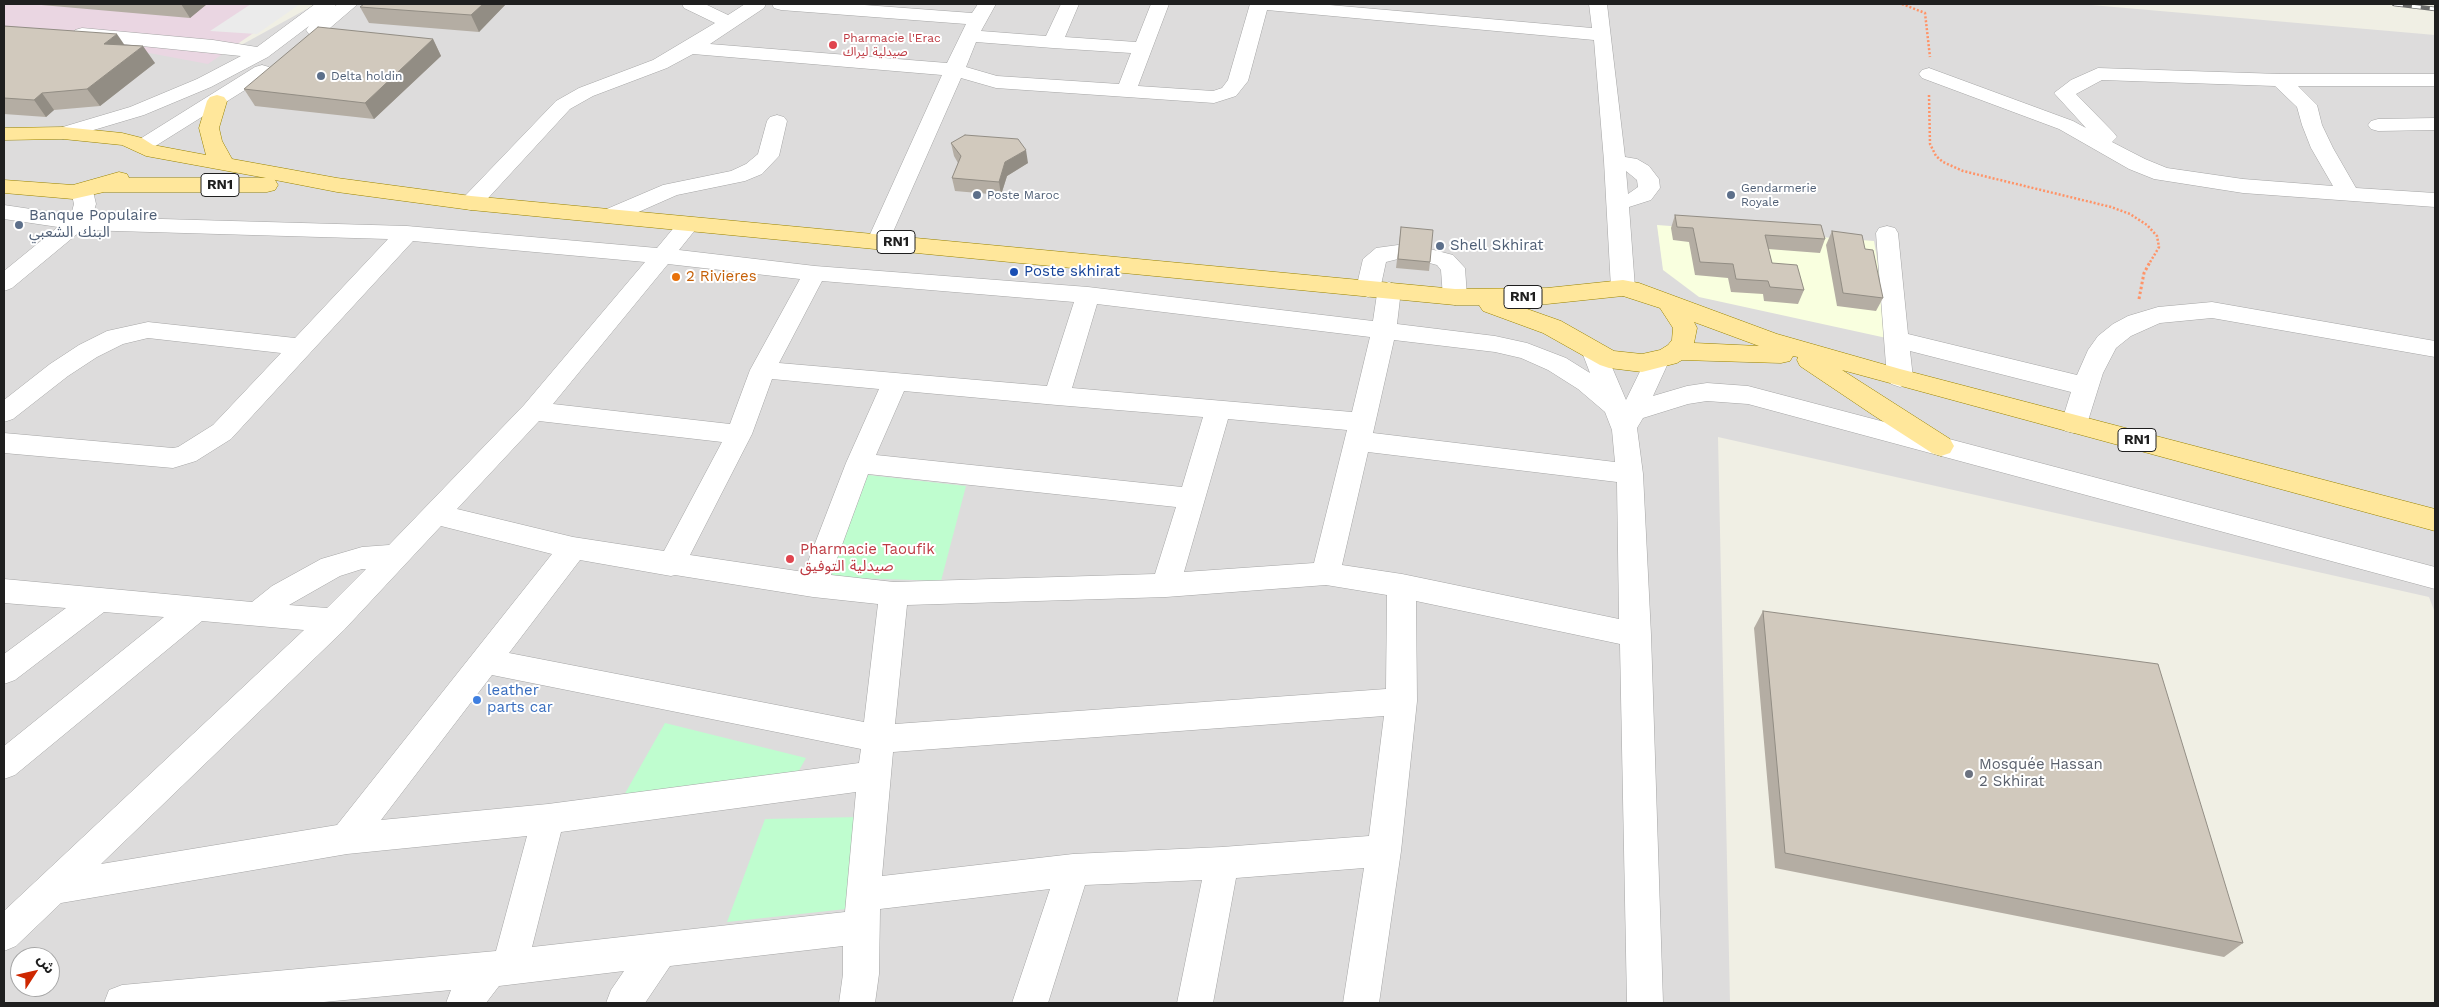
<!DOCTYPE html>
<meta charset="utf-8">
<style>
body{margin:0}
#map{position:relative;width:2439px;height:1007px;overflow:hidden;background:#f0efe4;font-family:"Work Sans","Noto Sans Arabic",sans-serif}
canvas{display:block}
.frame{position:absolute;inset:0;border:5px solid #1f1f1f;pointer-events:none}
.north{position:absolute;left:10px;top:947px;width:50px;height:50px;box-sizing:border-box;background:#fff;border:1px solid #a5a5a5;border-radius:50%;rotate:55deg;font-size:14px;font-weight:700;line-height:20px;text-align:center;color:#1f1f1f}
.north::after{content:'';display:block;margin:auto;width:18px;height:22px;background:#ce2700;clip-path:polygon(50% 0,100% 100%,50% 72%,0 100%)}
</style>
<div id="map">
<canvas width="2439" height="1007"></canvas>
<div class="frame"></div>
<div class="north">ش</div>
</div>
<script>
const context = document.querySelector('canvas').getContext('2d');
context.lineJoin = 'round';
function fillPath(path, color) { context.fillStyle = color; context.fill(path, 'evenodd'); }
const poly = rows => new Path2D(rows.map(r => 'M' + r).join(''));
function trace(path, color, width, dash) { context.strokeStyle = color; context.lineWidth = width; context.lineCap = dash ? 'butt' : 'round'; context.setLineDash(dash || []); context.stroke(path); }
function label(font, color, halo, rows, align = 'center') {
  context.font = font + ' "Work Sans","Noto Sans Arabic",sans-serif'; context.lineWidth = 4; context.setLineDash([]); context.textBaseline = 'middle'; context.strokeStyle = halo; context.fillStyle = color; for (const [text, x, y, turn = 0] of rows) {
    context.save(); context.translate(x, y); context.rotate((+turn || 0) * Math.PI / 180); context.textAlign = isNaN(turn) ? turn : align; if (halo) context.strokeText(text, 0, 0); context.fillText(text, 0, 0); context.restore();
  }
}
const residential = poly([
 [316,4,2080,4,2435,35,2435,613,2429,597,1718,437,1730,1003,4,1003,4,24,223,55],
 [20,957,50,957,50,987,20,987]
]);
const industrial = poly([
 [4,4,296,4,208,64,4,26]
]);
const education = poly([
 [1657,225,1874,241,1891,339,1699,297,1663,270]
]);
const park = poly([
 [868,475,966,486,941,581,830,577],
 [665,723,806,758,796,776,615,811],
 [859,817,846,909,727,922,765,819]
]);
const parking = poly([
 [251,4,300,4,257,34,210,31]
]);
const pathFar1 = poly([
 [1902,4,1925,13,1930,57],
 [1929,95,1930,144,1936,156,1943,162,1963,171,2111,207,2130,214,2147,225,2157,236,2159,247,2149,264]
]);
const path = poly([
 [2139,299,2144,273,2150,262]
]);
const minor = poly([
 [315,4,336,4,335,6,338,4,358,4,323,34,309,34,306,30,309,26,268,57,211,87,144,115,70,137,63,139,56,137,53,133,56,129,130,107,197,79,241,56,82,40,75,38,72,34,75,30,82,28,213,40,257,47,315,4],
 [682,4,705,4,728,15,745,4,766,4,764,8,710,44,947,63,966,24,781,10,774,8,772,4,851,4,972,13,978,4,996,4,981,31,1046,36,1061,4,1079,4,1065,37,1136,42,1151,4,1169,4,1138,86,1213,91,1222,88,1228,80,1250,4,1318,4,1592,28,1589,4,1607,4,1625,157,1637,159,1649,166,1659,179,1660,188,1651,200,1629,207,1635,288,1631,293,1623,296,1615,293,1611,288,1604,161,1594,40,1267,10,1248,81,1236,96,1214,103,996,88,961,78,889,241,886,246,878,248,870,246,867,241,942,75,693,54,667,68,593,96,570,109,479,208,471,210,463,208,460,203,463,198,556,101,579,88,653,60,715,23,684,8,682,4],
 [976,42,1053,48,1131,53,1119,84,997,76,966,67,976,42],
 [1626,171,1637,180,1638,187,1628,194,1626,171],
 [262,65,269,67,272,71,269,75,149,150,142,152,135,150,131,146,135,142,255,67,262,65],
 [1929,68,2073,121,2086,128,2054,93,2071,80,2098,68,2280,74,2435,74,2435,86,2298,86,2317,105,2322,125,2333,148,2356,188,2435,193,2435,207,2243,193,2154,179,2129,169,2059,129,1922,78,1919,74,1922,70,1929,68],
 [2102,80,2275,86,2297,107,2302,125,2311,148,2333,186,2243,179,2167,168,2145,159,2112,142,2117,137,2114,133,2076,94,2102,80],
 [777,115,784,117,787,121,779,156,762,174,745,181,677,195,618,221,610,223,602,221,599,216,602,211,663,185,731,171,746,164,758,154,767,121,770,117,777,115],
 [2435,118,2435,130,2378,131,2371,129,2368,125,2371,121,2378,119,2435,118],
 [82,184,90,186,93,191,96,204,92,217,407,226,657,248,681,219,689,217,697,219,700,224,679,250,815,266,1088,287,1373,321,1377,294,1368,297,1360,294,1356,289,1363,259,1376,248,1398,245,1406,247,1409,252,1406,257,1386,262,1381,285,1389,282,1397,285,1401,290,1397,324,1495,336,1527,343,1566,358,1590,373,1582,352,1585,346,1594,344,1603,346,1626,400,1648,355,1657,352,1666,355,1669,361,1653,396,1687,386,1707,383,1748,386,2435,567,2435,589,1748,404,1707,401,1688,404,1643,418,1637,428,1643,474,1651,635,1663,1003,1627,1003,1620,644,1416,601,1417,701,1401,851,1379,1003,1343,1003,1364,868,1236,878,1213,1003,1177,1003,1202,880,1085,885,1048,1003,1012,1003,1050,889,880,909,879,974,875,1003,839,1003,843,974,843,946,670,966,645,1003,606,1003,611,990,624,971,499,986,486,1003,446,1003,451,990,313,1003,104,1003,109,990,122,985,496,951,527,836,347,854,61,903,16,946,4,951,4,911,304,630,202,621,15,775,4,779,4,746,164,617,104,612,15,680,4,684,4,654,66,608,4,603,4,579,252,602,272,586,321,559,362,547,389,545,524,405,645,262,413,241,231,439,196,461,173,468,4,453,4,433,173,448,178,447,213,425,281,353,148,338,123,344,97,357,68,376,13,419,4,422,4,400,50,364,79,345,107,331,148,322,295,338,388,239,82,230,12,288,4,291,4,271,58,227,4,219,4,205,71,215,74,204,71,191,74,186,82,184],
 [668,264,800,279,750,370,730,424,553,404,668,264],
 [822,281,1074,302,1047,386,779,363,822,281],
 [1097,304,1370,337,1352,412,1072,388,1097,304],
 [1394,340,1495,352,1521,358,1548,370,1578,389,1605,412,1612,430,1615,462,1373,433,1394,340],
 [772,379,879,389,846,463,804,572,690,555,752,434,772,379],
 [904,391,1057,405,1203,417,1182,487,876,455,904,391],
 [1228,419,1347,430,1314,563,1184,572,1228,419],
 [539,421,722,442,664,551,573,537,457,509,539,421],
 [1368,452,1617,482,1619,619,1402,574,1342,565,1368,452],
 [868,474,1176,507,1155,574,894,582,831,575,868,474],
 [441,526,552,554,337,825,101,864,344,630,441,526],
 [580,560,671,576,675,575,813,597,878,604,864,722,509,653,580,560],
 [362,569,366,569,327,608,289,605,340,576,362,569],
 [1326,585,1387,595,1386,689,895,724,907,605,1166,597,1326,585],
 [492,675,861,749,859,763,548,804,381,820,492,675],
 [1384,716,1369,836,1222,847,1073,854,882,876,893,752,1384,716],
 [856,792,845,912,532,947,561,832,856,792],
 [1887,226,1895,228,1898,233,1908,334,2077,375,2088,350,2098,336,2113,324,2128,316,2158,307,2212,302,2435,341,2435,357,2212,318,2160,323,2131,336,2116,348,2103,373,2087,424,2083,431,2074,433,2065,431,2061,424,2071,392,1910,351,1913,378,1909,384,1900,387,1891,384,1887,378,1876,233,1879,228,1887,226],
 [1430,249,1453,255,1465,268,1467,297,1463,302,1455,305,1447,302,1443,297,1441,270,1437,265,1422,261,1418,256,1422,251,1430,249]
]);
const major = poly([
 [217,95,224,97,227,101,219,128,222,141,232,159,337,178,471,196,1455,289,1547,288,1623,280,1639,283,1777,334,1900,369,2435,509,2435,531,1842,370,1950,439,1954,446,1950,453,1941,456,1932,453,1873,415,1800,366,1797,360,1798,357,1793,356,1790,361,1781,363,1682,360,1677,363,1642,372,1609,368,1600,365,1543,333,1483,311,1479,305,1455,305,471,210,337,192,270,179,275,180,278,185,275,190,267,192,104,192,73,199,4,193,4,180,73,185,119,172,127,174,129,178,266,178,146,156,122,145,63,139,4,140,4,128,63,127,122,133,142,138,153,145,206,155,199,128,207,101,210,97,217,95],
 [1623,296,1660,308,1673,328,1672,340,1668,345,1660,350,1642,354,1614,351,1561,321,1513,304,1547,304,1623,296],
 [1694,322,1759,346,1694,343,1697,328,1694,322]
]);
const rail = poly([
 [2394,4,2435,9]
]);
const wall = poly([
 [30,4,207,4,190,18],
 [506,4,479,32,369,23,360,7],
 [4,26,125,45,155,63,100,106,54,110,46,117,4,114],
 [433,39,441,56,374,119,255,106,244,89],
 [951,143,1028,163,1007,176,1001,195,955,191,952,178,958,163,954,156],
 [1675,215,1825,239,1820,253,1768,249,1772,263,1804,290,1798,304,1764,301,1763,294,1731,292,1728,278,1695,275,1689,242,1673,240,1671,228],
 [1401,227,1430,262,1429,271,1396,268],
 [1832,231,1865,249,1883,298,1876,311,1837,306,1826,245],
 [1763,611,2243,943,2224,957,1775,868,1754,628]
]);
const shadedWall = poly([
 [181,4,207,4,190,18],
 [483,4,506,4,479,32,471,15],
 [117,34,128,50,104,44],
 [433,39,441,56,374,119,365,103],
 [143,46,155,63,100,106,87,89],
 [42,93,54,110,46,117,34,100],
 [1026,150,1028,163,1007,176,1001,195,999,182,1005,162]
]);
const building = poly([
 [364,4,483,4,471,15,360,7,364,4],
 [4,26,117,34,104,44,143,46,87,89,42,93,34,100,4,98,4,26],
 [318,27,433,39,365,103,244,89,318,27],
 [965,135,1018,139,1026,150,1005,162,999,182,952,178,961,156,951,143,965,135],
 [1675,215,1821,225,1825,239,1765,235,1772,263,1797,265,1804,290,1770,287,1768,281,1736,279,1733,264,1700,262,1693,228,1677,227,1675,215],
 [1401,227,1433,230,1430,262,1398,259,1401,227],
 [1832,231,1862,235,1865,249,1873,250,1883,298,1843,293,1832,231],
 [1763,611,2158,664,2243,943,1785,853,1763,611]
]);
const markers = [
 [833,45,5,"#e0444e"],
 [321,76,5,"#5c6f8a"],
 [977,195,5,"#5c6f8a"],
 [1731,195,5,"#5c6f8a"],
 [19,225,5,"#5c6f8a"],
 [1440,246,5,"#5c6f8a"],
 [1014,272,5,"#1a4fb4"],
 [676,277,5,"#e8710a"],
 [790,559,5,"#e0444e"],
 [477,700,5,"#3f7fe0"],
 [1969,774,5,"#6b7280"]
];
const farHealthnames = [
 ["Pharmacie l'Erac",843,38],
 ["صيدلية ليراك",843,52]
];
const farServicenames = [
 ["Delta holdin",331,76],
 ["Gendarmerie",1741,188],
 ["Royale",1741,202],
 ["Poste Maroc",987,195]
];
const shields = [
 [220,185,38],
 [896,242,38],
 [1523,297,38],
 [2137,440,38]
];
const shieldNames = [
 ["RN1",220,185],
 ["RN1",896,242],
 ["RN1",1523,297],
 ["RN1",2137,440]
];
const serviceNames = [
 ["Banque Populaire",29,216],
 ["البنك الشعبي",29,233],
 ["Shell Skhirat",1450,246]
];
const transitNames = [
 ["Poste skhirat",1024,272]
];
const foodNames = [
 ["2 Rivieres",686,277]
];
const healthNames = [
 ["Pharmacie Taoufik",800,550],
 ["صيدلية التوفيق",800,567]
];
const shopNames = [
 ["leather",487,691],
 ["parts car",487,708]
];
const worshipNames = [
 ["Mosquée Hassan",1979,765],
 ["2 Skhirat",1979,782]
];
fillPath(residential, '#dddcdc');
fillPath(industrial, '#ead6e2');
fillPath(education, '#f9ffdf');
fillPath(park, '#bffdcf');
fillPath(parking, '#ebebeb');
trace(minor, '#a6a6a6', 1);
trace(major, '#9a8400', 1);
trace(pathFar1, '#ff9367', 2.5, [2, 2]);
trace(path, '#ff9367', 3, [2.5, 2.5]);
fillPath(minor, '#fff');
fillPath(major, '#ffe79b');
trace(rail, '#6d6d6d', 4.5);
trace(rail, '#fff', 3, [9]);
fillPath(wall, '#b4ada3');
fillPath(shadedWall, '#928d84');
fillPath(building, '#d1c9bd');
trace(building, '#928d84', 1);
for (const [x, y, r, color] of markers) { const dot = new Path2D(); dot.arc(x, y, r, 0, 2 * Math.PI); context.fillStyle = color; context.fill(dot); trace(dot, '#fff', 2); }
label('12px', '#be3a42', '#fff', farHealthnames, 'left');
label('12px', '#4e5e75', '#fff', farServicenames, 'left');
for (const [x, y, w] of shields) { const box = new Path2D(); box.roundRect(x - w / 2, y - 11.5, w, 23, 4); context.fillStyle = '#fff'; context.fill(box); trace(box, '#1f1f1f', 1); }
label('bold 14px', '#1f1f1f', null, shieldNames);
label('15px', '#4e5e75', '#fff', serviceNames, 'left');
label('15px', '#164399', '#fff', transitNames, 'left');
label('15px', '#c56008', '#fff', foodNames, 'left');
label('15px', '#be3a42', '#fff', healthNames, 'left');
label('15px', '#366cbe', '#fff', shopNames, 'left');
label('15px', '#5b616d', '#fff', worshipNames, 'left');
</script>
